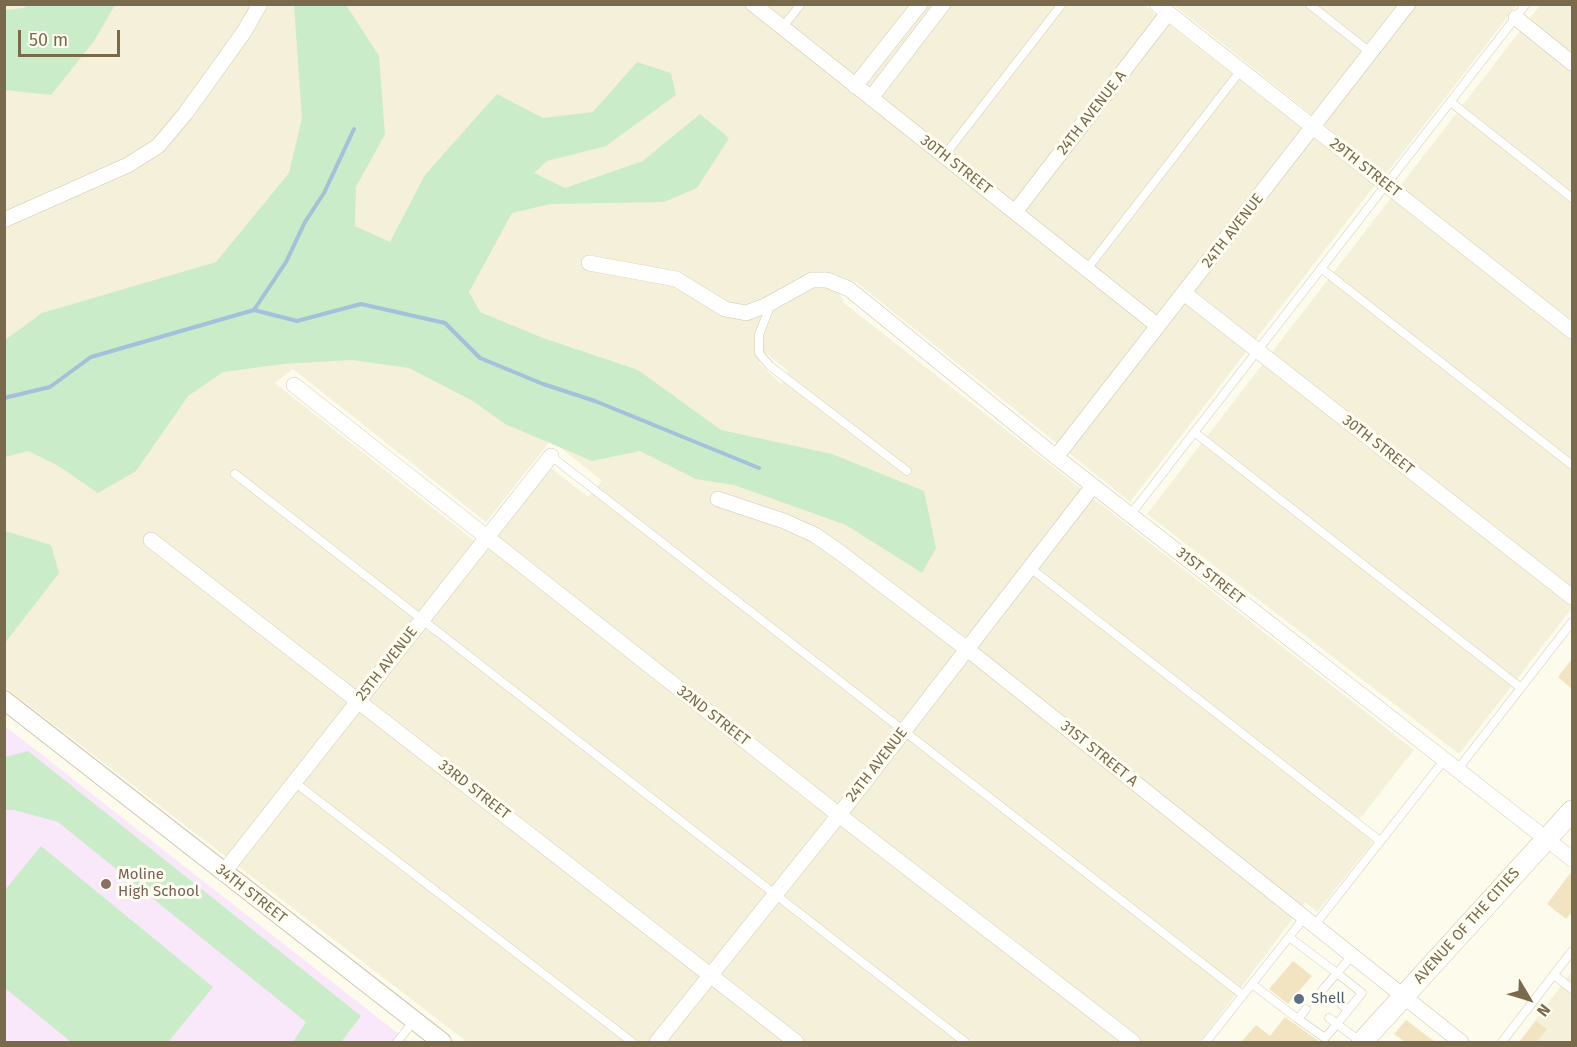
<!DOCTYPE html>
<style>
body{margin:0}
#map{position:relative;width:1577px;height:1047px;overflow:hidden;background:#fdfbeb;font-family:"Fira Sans",sans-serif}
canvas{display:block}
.frame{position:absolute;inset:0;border:6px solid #7a6a4c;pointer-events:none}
.north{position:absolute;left:1499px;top:969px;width:60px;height:60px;-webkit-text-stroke:4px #fffef2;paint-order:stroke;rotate:128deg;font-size:16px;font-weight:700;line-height:24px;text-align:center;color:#7a6a4c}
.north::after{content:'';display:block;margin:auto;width:21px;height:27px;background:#7a6a4c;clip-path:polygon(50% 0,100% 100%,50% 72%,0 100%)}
.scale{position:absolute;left:18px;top:30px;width:102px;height:27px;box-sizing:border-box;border:3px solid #7a6a4c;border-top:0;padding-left:8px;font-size:18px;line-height:21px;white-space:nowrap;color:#7a6a4c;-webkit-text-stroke:4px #fffef2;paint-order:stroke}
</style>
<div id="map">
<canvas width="1577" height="1047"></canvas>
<div class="frame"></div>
<div class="north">N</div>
<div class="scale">50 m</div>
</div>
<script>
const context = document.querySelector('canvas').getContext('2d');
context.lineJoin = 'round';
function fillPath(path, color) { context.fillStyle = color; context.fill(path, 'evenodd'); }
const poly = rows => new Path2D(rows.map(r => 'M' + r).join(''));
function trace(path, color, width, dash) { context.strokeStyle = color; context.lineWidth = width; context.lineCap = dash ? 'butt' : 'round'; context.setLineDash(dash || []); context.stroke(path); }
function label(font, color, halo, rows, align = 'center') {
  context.font = font + ' "Fira Sans",sans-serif'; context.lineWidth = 6; context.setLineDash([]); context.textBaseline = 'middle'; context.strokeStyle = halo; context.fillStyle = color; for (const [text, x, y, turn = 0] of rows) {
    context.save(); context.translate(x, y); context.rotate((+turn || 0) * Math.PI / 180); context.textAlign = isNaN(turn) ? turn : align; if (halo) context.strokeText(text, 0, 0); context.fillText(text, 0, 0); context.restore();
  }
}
const residential = poly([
 [4,5,1144,5,1375,185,1130,502,856,282,831,273,844,303,1414,750,1354,826,1373,842,1317,912,1305,902,1200,1042,467,1042,5,687],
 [767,354,788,371,781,384,759,363],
 [293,369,486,522,551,440,602,481,588,497,550,467,487,551,275,383],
 [1174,5,1517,5,1386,174],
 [1540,5,1572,5,1572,608,1459,754,1147,514],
 [1572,971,1572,1042,1519,1042]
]);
const education = poly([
 [5,726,409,1042,5,1042]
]);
const green = poly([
 [29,4,115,5,94,41,51,95,5,90,5,10,24,8],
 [294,5,346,5,379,56,385,134,356,187,355,226,390,242,425,175,497,94,543,118,593,112,637,62,671,73,676,95,606,146,547,161,534,173,565,188,643,161,700,114,729,138,697,188,664,202,550,204,512,213,469,292,480,312,543,338,638,370,721,430,832,454,924,491,936,548,922,573,846,525,734,485,696,479,640,451,592,461,505,424,473,401,409,368,352,360,283,364,223,372,188,396,136,471,98,493,57,465,28,451,5,457,5,340,42,313,216,262,289,173,302,118],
 [5,531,51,545,59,573,5,643],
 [28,751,361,1016,341,1042,293,1042,306,1022,58,822,14,810,5,810,5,757],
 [41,846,213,987,168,1042,71,1042,5,988,5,890]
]);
const stream = poly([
 [254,310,286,262,305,222,324,193,354,129],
 [4,398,50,387,91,357,254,310,297,321,361,304,445,323,480,358,543,384,595,401,759,468]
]);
const building = poly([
 [1572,659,1572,689,1558,677],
 [1572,871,1572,912,1566,919,1547,904],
 [1293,961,1312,976,1288,1004,1269,989],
 [1285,1017,1320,1042,1241,1042,1256,1025,1270,1036],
 [1406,1020,1435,1042,1405,1042,1394,1034],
 [1536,1021,1547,1029,1536,1042,1519,1042]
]);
const service = poly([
 [1309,4,1371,53],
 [782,28,801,4],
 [1452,103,1572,198],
 [944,156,1062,4],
 [1087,269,1241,70],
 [1322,269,1572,465],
 [770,306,759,335,759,353,770,366,907,471],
 [1194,432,1521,688],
 [551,456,1243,995],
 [235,474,965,1042],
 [1131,514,1526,4],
 [1029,567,1380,841],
 [1458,769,1572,622],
 [293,781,632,1042],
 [1314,926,1445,759],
 [1289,937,1337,973,1352,956],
 [1554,975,1572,989],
 [1252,984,1298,1019],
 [1319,994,1337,973,1362,993,1337,1024,1361,1042],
 [1341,1004,1348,1010],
 [1306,1009,1298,1019,1325,1038,1337,1024,1329,1018],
 [397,1042,414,1021],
 [1206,1042,1304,918],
 [1502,1042,1572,951]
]);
const minor = poly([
 [753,4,1158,326],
 [1157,4,1572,331],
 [1516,18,1572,63],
 [855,86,920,4],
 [871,98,943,4],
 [1015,212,1168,13],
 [4,220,128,165,158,146,185,114,244,32,260,4],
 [589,263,676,279,725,309,746,313,765,306,812,280,827,280,849,289,1056,457,1572,859],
 [1184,293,1572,597],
 [294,385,839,815,1133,1042],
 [1056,457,1408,4],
 [718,499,784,521,815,535,842,554,967,649,1461,1042],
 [151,540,796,1042],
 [223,873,551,456],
 [657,1042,839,815,1093,486]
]);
const tertiary = poly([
 [4,700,442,1042]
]);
const secondary = poly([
 [1362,1042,1572,811]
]);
const markers = [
 [106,884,6,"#8d6e63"],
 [1299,999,6,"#5c6f8a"]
];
const streetNames = [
 ["24TH AVENUE A",1092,113,-52],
 ["30TH STREET",956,165,38],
 ["29TH STREET",1365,168,38],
 ["24TH AVENUE",1233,231,-52],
 ["30TH STREET",1378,445,38],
 ["31ST STREET",1210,576,38],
 ["25TH AVENUE",387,664,-52],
 ["32ND STREET",713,716,38],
 ["31ST STREET A",1099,754,39],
 ["24TH AVENUE",877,765,-52],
 ["33RD STREET",474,790,38],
 ["34TH STREET",251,894,38],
 ["AVENUE OF THE CITIES",1467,926,-48]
];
const educationNames = [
 ["Moline",118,875],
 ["High School",118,892]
];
const serviceNames = [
 ["Shell",1311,999]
];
fillPath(residential, '#f5f0d9');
fillPath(education, '#f9e7fa');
fillPath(green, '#cbecc8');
trace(stream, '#a3c1da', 4);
fillPath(building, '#f3e4c1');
trace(service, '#d1c8af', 9);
trace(minor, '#d1c8af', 16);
trace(tertiary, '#d1c8af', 20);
trace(secondary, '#d4c9ad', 22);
trace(service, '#fff', 8);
trace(minor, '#fff', 15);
trace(tertiary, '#fff', 18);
trace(secondary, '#fff', 21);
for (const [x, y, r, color] of markers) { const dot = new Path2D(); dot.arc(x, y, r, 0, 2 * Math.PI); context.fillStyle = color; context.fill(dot); trace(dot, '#fffef2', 2); }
label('15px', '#7a6a4c', '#fffef2', streetNames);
label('15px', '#785e54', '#fffef2', educationNames, 'left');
label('15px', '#4e5e75', '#fffef2', serviceNames, 'left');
</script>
